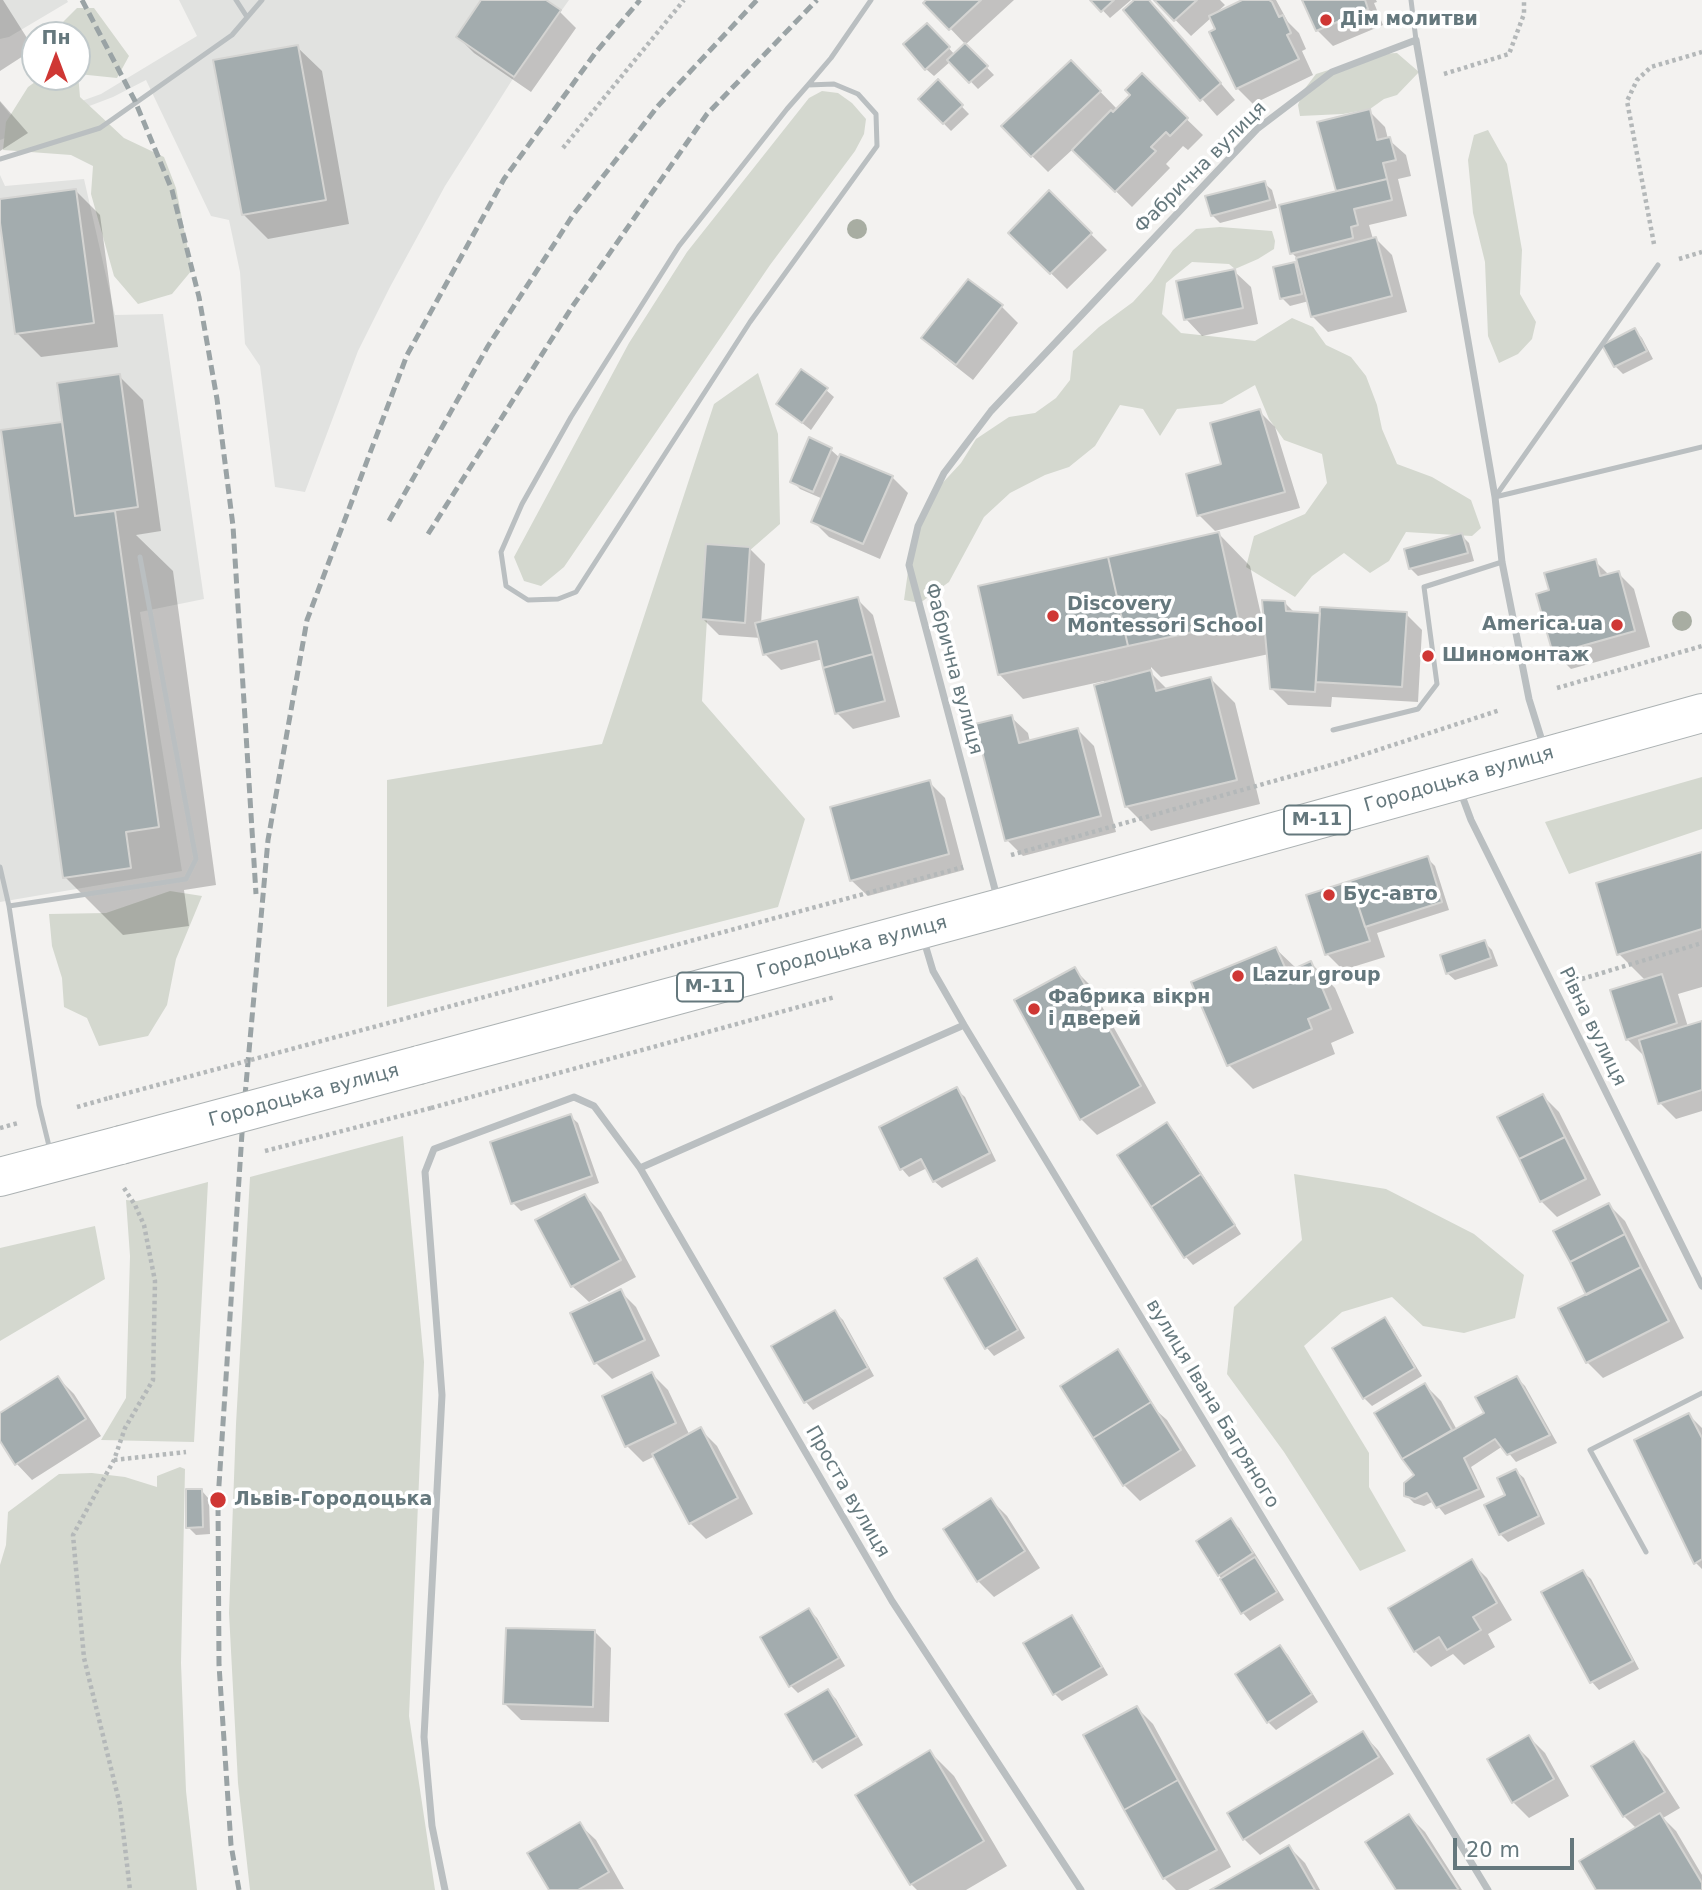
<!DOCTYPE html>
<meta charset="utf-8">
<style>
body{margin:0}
#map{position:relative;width:1702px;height:1890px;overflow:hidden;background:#f3f2f0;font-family:"DejaVu Sans",sans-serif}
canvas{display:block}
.north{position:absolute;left:21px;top:21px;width:70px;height:70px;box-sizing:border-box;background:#fff;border:2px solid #c1c9cb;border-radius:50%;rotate:0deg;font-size:19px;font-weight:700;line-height:28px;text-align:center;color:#65787d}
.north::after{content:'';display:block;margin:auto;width:24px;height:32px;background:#cf3734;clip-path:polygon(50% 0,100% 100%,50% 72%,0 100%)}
.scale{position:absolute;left:1453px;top:1838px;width:121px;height:32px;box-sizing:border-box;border:4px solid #65787d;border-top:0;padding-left:9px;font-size:21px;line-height:24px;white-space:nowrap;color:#65787d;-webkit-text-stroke:5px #fff;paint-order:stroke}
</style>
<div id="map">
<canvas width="1702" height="1890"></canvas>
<div class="north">Пн</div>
<div class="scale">20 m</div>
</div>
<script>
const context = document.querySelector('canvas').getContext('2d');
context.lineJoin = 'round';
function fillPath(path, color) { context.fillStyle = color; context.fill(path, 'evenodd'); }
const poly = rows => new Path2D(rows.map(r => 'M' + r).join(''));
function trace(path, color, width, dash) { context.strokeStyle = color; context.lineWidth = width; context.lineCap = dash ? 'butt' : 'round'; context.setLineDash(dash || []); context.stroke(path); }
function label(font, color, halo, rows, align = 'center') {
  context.font = font + ' "DejaVu Sans",sans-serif'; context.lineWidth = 7; context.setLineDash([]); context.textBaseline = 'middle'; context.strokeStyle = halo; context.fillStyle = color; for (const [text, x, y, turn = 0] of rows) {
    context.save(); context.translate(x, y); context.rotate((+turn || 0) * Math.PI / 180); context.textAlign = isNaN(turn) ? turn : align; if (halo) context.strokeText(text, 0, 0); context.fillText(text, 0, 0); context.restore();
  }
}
const built = poly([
 [0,0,67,0,68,2,9,37,0,39],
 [179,0,569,0,514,77,445,186,390,287,358,351,305,492,275,487,260,366,245,344,240,272,229,220,211,216,146,80,113,97,0,140,0,102,18,124,101,94,197,36],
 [0,175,5,186,84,179,115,315,163,314,204,599,140,612,182,871,0,902]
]);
const green = poly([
 [77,8,94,8,129,56,117,78,78,74,80,97,124,138,164,157,176,188,192,270,172,294,138,304,114,276,91,194,93,166,71,155,3,150,6,122,28,87,42,77,77,77,77,35,62,35,61,24],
 [1397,53,1419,72,1397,95,1384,99,1370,109,1343,114,1300,116,1298,105,1303,91,1316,74,1378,54],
 [822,91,838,93,852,103,866,119,864,134,855,151,770,265,564,567,541,586,524,581,514,557,629,343,687,252,809,98],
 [1488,130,1507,164,1522,250,1520,294,1536,322,1532,339,1518,354,1499,363,1488,336,1485,262,1473,213,1468,160,1474,135],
 [1220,227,1272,231,1275,241,1274,249,1258,259,1235,269,1229,264,1192,262,1166,283,1162,314,1181,333,1255,341,1292,318,1313,327,1326,345,1351,357,1366,376,1377,405,1382,429,1397,464,1432,477,1471,500,1481,528,1472,536,1406,532,1389,561,1370,573,1344,553,1312,576,1295,597,1246,567,1254,536,1305,514,1327,483,1322,454,1284,440,1269,419,1255,385,1222,404,1177,409,1160,436,1143,409,1120,405,1095,446,1069,467,1045,475,1010,493,984,517,949,582,920,603,904,600,912,543,936,490,961,463,976,439,1009,417,1035,413,1056,398,1070,380,1073,351,1099,327,1133,302,1152,281,1173,250,1196,229],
 [758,373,778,434,780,524,709,586,702,701,805,819,778,907,387,1007,387,780,602,744,714,404],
 [1702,777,1702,829,1569,874,1545,822],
 [170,891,202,896,176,959,167,1005,148,1036,99,1046,87,1018,64,1007,62,978,52,946,49,914,106,913],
 [403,1136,424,1362,409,1716,435,1890,250,1890,238,1783,229,1613,236,1424,250,1177],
 [1294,1174,1386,1189,1474,1234,1524,1275,1515,1318,1464,1333,1423,1326,1392,1297,1342,1312,1304,1346,1369,1453,1369,1487,1406,1551,1360,1571,1284,1452,1227,1374,1234,1307,1302,1240],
 [208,1182,194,1442,101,1440,126,1398,130,1256,126,1200,137,1201],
 [95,1226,105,1279,0,1341,0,1248],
 [180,1467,185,1469,181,1663,186,1791,197,1890,0,1890,0,1565,6,1545,8,1512,59,1474,92,1473,125,1477,157,1487,157,1476]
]);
const shadow = poly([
 [0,0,3,0,34,49,0,71],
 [483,0,543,0,560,12,576,28,531,92,474,53,458,37],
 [929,0,1014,0,965,45,994,75,978,89,951,61,934,76,926,69,934,32,955,55,966,45,926,3],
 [1093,0,1131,0,1110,18],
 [1137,0,1148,0,1159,11,1235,100,1217,116,1125,11],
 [1156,0,1220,0,1225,5,1216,13,1246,0,1276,0,1288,22,1299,33,1306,49,1302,51,1313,75,1253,104,1237,88,1212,17,1191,36],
 [1304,0,1376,0,1377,2,1374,3,1383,25,1333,46,1317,30],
 [297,47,322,71,349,224,268,239,243,214],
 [1142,76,1203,135,1188,150,1183,146,1166,164,1170,168,1132,207,1073,149,1048,172,1032,156,1087,78,1118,110,1132,95],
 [938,82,969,114,951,131,920,99],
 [0,101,28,133,0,151],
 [1369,111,1385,127,1388,139,1406,155,1411,176,1398,179,1407,216,1369,225,1373,239,1376,239,1392,255,1407,312,1328,332,1312,316,1309,301,1290,306,1282,298,1294,264,1301,271,1297,258,1292,253,1338,192,1337,185],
 [1264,183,1272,190,1277,208,1220,223,1212,215],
 [76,191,100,215,118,347,41,357,17,333,0,201],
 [1049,193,1107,250,1067,289,1010,233],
 [1234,271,1251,287,1258,324,1202,336,1186,319],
 [1002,307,1018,323,973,380,940,354,924,338],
 [1635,330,1642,338,1653,359,1623,374,1615,366],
 [119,376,143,400,161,531,136,535,173,571,216,885,184,890,189,926,123,935,65,877,61,424,64,427],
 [826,390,834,397,811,430,778,404],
 [1259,411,1275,427,1300,508,1215,531,1199,515,1223,466],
 [810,440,831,450,840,458,892,477,908,493,880,559,829,537,813,521,823,499,800,489,792,481],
 [1219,534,1250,566,1264,628,1285,603,1295,613,1406,614,1422,630,1418,702,1332,697,1331,707,1288,705,1272,689,1269,654,1161,677,1151,667,1151,670,1149,671,1168,690,1211,679,1235,703,1260,804,1151,831,1126,806,1104,681,1023,699,999,674],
 [1461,535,1469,543,1474,561,1418,576,1411,569,1406,550],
 [749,548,765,564,761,623,857,599,873,615,900,717,853,729,837,713,823,659,781,670,765,654,761,638,719,635,703,619],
 [1595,561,1609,575,1618,573,1634,589,1650,647,1571,669,1555,653,1551,592],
 [1011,717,1028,733,1030,742,1078,730,1094,746,1116,832,1023,856,1007,840],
 [929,782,945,798,964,870,868,896,851,880],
 [1702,853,1702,987,1678,994,1688,1027,1702,1023,1702,1111,1676,1119,1660,1103,1643,1055,1627,1039,1646,981,1619,954],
 [1427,858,1435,866,1449,910,1377,933,1385,957,1343,970,1327,954],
 [1484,942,1492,950,1498,966,1455,980,1447,973],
 [1276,949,1297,969,1311,963,1335,988,1354,1033,1331,1043,1335,1054,1253,1089,1229,1065],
 [1074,969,1090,985,1156,1103,1097,1135,1081,1119],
 [957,1090,965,1097,996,1161,942,1188,934,1181,927,1168,909,1177,902,1169,881,1128],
 [1543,1096,1559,1112,1601,1195,1557,1217,1541,1201],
 [570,1116,578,1123,599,1183,521,1211,513,1203],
 [1167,1125,1175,1132,1241,1234,1193,1265,1186,1257,1119,1156],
 [585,1196,601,1212,636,1277,589,1302,572,1286],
 [1609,1205,1625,1221,1684,1338,1603,1378,1587,1362],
 [977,1261,984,1268,1025,1338,994,1356,987,1348,946,1279],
 [620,1291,636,1307,660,1356,612,1379,596,1363],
 [835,1312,843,1320,874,1376,813,1410,806,1402],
 [1385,1319,1392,1327,1422,1376,1372,1406,1364,1398],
 [1118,1352,1125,1359,1158,1412,1167,1420,1196,1466,1140,1501,1124,1485],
 [652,1374,668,1390,690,1436,701,1430,717,1446,753,1514,706,1539,690,1523,655,1456,643,1462,627,1446],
 [58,1378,74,1394,101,1436,32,1480,16,1463,0,1438,0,1415],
 [1517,1378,1525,1386,1557,1443,1516,1462,1503,1446,1471,1467,1485,1497,1445,1515,1434,1501,1424,1506,1414,1503,1406,1495,1417,1475,1403,1458,1425,1385,1441,1401,1457,1430,1486,1413],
 [1689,1415,1702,1428,1702,1569,1695,1562],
 [1516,1471,1524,1478,1545,1524,1508,1542,1500,1534,1508,1496],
 [202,1491,209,1499,210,1534,196,1535,188,1527],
 [991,1500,1007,1516,1040,1568,994,1597,978,1581],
 [1231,1521,1239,1528,1284,1600,1250,1621,1243,1613,1219,1575],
 [1471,1562,1487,1578,1512,1620,1488,1634,1495,1647,1464,1665,1453,1654,1431,1667,1415,1651],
 [1583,1572,1591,1579,1639,1669,1599,1690,1592,1682,1543,1593],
 [809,1610,817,1618,845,1666,798,1693,791,1686],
 [1071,1618,1079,1625,1108,1675,1062,1701,1055,1694],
 [595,1632,611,1648,609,1722,521,1720,505,1704],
 [1280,1647,1288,1655,1318,1702,1276,1730,1268,1722],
 [828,1691,836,1699,863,1745,822,1769,815,1761,788,1715],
 [1137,1708,1153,1724,1231,1867,1188,1890,1176,1890,1164,1878],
 [1362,1733,1378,1750,1394,1774,1260,1855,1244,1839],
 [1529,1737,1545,1753,1569,1796,1529,1818,1513,1802],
 [1633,1743,1649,1759,1680,1808,1663,1818,1676,1831,1702,1875,1702,1890,1598,1890,1637,1829,1624,1816],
 [930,1752,954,1776,1007,1866,966,1890,917,1890,911,1884],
 [1409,1816,1425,1832,1462,1890,1399,1890],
 [579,1824,596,1840,624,1889,551,1890],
 [1289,1847,1305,1863,1320,1890,1213,1890]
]);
const building = poly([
 [481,0,546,0,561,10,514,77,456,37,481,0],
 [926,0,981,0,949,30,923,3,926,0],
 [1090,0,1114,0,1101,12,1090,0],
 [1134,0,1149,0,1221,83,1200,101,1123,10,1134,0],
 [1154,0,1197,0,1174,21,1154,0],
 [1242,0,1269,0,1272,2,1279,17,1283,15,1291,33,1287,35,1299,59,1236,89,1209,32,1215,29,1209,16,1242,0],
 [1302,0,1365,0,1368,9,1316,31,1302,0],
 [927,23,950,47,925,70,903,44,927,23],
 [965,43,988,66,969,83,947,60,965,43],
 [298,45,326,200,242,215,213,60,298,45],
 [1071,60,1101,91,1031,157,1001,126,1071,60],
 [1142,73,1188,118,1170,136,1166,132,1151,147,1156,151,1115,192,1072,150,1111,110,1113,112,1130,95,1125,90,1142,73],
 [938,79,963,105,943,124,918,99,938,79],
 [1370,109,1377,140,1390,137,1396,160,1383,163,1387,179,1336,191,1317,122,1370,109],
 [1387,179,1392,200,1354,209,1358,225,1351,227,1353,238,1290,254,1279,205,1387,179],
 [1265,181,1270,200,1211,216,1205,196,1265,181],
 [76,189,94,323,15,334,0,223,0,199,76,189],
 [1049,190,1092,233,1050,274,1008,233,1049,190],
 [1376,237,1392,296,1311,317,1296,258,1376,237],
 [1295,262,1302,294,1280,299,1273,267,1295,262],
 [1235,269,1243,308,1184,320,1176,281,1235,269],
 [968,279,1003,305,956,365,921,338,968,279],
 [1635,328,1647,351,1614,367,1602,345,1635,328],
 [801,369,828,388,802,423,776,404,801,369],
 [120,374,138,507,75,516,57,383,120,374],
 [1260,409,1285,492,1197,516,1186,474,1221,464,1210,423,1260,409],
 [62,422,75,516,115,511,159,827,126,832,131,868,63,878,1,430,62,422],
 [809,437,832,448,813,492,790,482,809,437],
 [840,454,893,476,863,544,811,522,840,454],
 [1219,532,1239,622,1128,646,1108,557,1219,532],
 [1462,533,1468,553,1409,569,1404,549,1462,533],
 [706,544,750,547,745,623,701,619,706,544],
 [1108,557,1128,646,998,675,978,586,1108,557],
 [1596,559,1600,576,1619,571,1635,631,1553,654,1536,594,1549,590,1544,573,1596,559],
 [858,597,873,654,823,668,817,641,763,655,755,623,858,597],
 [1262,600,1285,601,1286,611,1320,613,1315,692,1270,689,1262,600],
 [1320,607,1407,612,1402,687,1316,682,1320,607],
 [873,654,885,701,835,714,823,668,873,654],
 [1151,670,1156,691,1211,677,1237,780,1125,807,1094,685,1151,670],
 [1012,715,1019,743,1078,728,1101,816,1005,841,975,724,1012,715],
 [930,780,949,854,850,881,830,807,930,780],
 [1702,852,1702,929,1617,955,1596,883,1702,852],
 [1428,856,1442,902,1365,927,1350,881,1428,856],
 [1350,881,1370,941,1325,955,1306,895,1350,881],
 [1485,940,1491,958,1446,974,1440,955,1485,940],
 [1276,947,1287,972,1311,961,1331,1009,1308,1019,1312,1029,1227,1066,1191,982,1276,947],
 [1075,967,1141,1086,1080,1120,1014,1000,1075,967],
 [1662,974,1677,1023,1626,1040,1610,990,1662,974],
 [1702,1021,1702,1090,1658,1104,1639,1040,1702,1021],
 [957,1087,990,1153,933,1182,921,1159,900,1170,879,1127,957,1087],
 [1543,1094,1565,1137,1519,1159,1497,1117,1543,1094],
 [571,1114,592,1176,511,1204,490,1142,571,1114],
 [1167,1122,1201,1174,1151,1207,1117,1155,1167,1122],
 [1565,1137,1586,1179,1540,1202,1519,1159,1565,1137],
 [1201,1174,1235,1225,1184,1258,1151,1207,1201,1174],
 [585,1194,621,1260,571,1287,535,1220,585,1194],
 [1609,1203,1625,1234,1570,1262,1553,1231,1609,1203],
 [1625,1234,1641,1267,1586,1295,1570,1262,1625,1234],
 [977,1258,1018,1330,985,1349,944,1278,977,1258],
 [1641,1267,1669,1321,1586,1363,1558,1308,1641,1267],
 [621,1289,645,1340,594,1364,570,1313,621,1289],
 [835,1310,868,1368,804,1403,771,1346,835,1310],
 [1385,1317,1415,1368,1363,1399,1332,1348,1385,1317],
 [1118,1349,1151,1402,1093,1438,1060,1386,1118,1349],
 [652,1372,676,1423,625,1447,602,1396,652,1372],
 [58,1376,86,1419,15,1465,0,1441,0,1413,58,1376],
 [1517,1376,1550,1435,1507,1455,1495,1439,1464,1458,1479,1489,1436,1508,1427,1493,1415,1499,1404,1496,1404,1483,1414,1475,1402,1459,1484,1413,1475,1397,1517,1376],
 [1425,1383,1452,1430,1402,1459,1374,1413,1425,1383],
 [1151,1402,1181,1450,1123,1486,1093,1438,1151,1402],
 [1689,1413,1702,1438,1702,1559,1694,1564,1634,1440,1689,1413],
 [701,1427,738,1498,689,1524,652,1454,701,1427],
 [1516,1469,1539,1516,1499,1535,1484,1505,1505,1495,1497,1478,1516,1469],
 [186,1489,202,1489,203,1527,186,1528,186,1489],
 [991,1498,1025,1551,977,1582,943,1529,991,1498],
 [1231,1518,1253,1553,1218,1576,1196,1541,1231,1518],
 [1255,1557,1277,1592,1241,1614,1220,1579,1255,1557],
 [1472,1559,1497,1603,1473,1617,1481,1630,1447,1650,1439,1637,1414,1652,1388,1608,1472,1559],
 [1583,1570,1633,1661,1590,1683,1541,1592,1583,1570],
 [809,1608,839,1658,789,1687,760,1637,809,1608],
 [1072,1615,1102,1667,1053,1695,1023,1643,1072,1615],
 [506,1628,595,1630,593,1707,503,1704,506,1628],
 [1280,1645,1312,1694,1267,1723,1235,1674,1280,1645],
 [828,1689,857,1737,813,1762,785,1714,828,1689],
 [1137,1706,1178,1780,1124,1810,1083,1735,1137,1706],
 [1363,1731,1379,1757,1243,1840,1227,1813,1363,1731],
 [1529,1735,1554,1779,1512,1803,1487,1759,1529,1735],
 [1634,1741,1665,1792,1623,1817,1591,1766,1634,1741],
 [930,1750,984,1841,910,1885,855,1795,930,1750],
 [1178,1780,1217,1850,1163,1879,1124,1810,1178,1780],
 [1660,1813,1702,1883,1702,1890,1596,1890,1579,1861,1660,1813],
 [1409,1814,1458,1889,1457,1890,1396,1890,1365,1842,1409,1814],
 [580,1822,609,1872,578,1890,549,1890,527,1853,580,1822],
 [1289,1845,1315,1890,1210,1890,1289,1845]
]);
const path = poly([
 [1444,74,1509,54,1524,14,1524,0],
 [563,148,684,0],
 [1654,244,1627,101,1637,80,1651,67,1702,52],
 [1679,259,1702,252],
 [1557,688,1702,646],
 [1011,855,1338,763,1500,710],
 [1575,981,1702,943],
 [407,1018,963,867],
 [77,1107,109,1098],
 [431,1108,835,997],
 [0,1128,18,1123],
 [124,1188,135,1205,144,1225,155,1281,153,1380,125,1428,114,1460,73,1535,84,1658,120,1805,130,1890],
 [114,1460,186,1452]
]);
const service = poly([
 [236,0,247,17],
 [1411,0,1416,40],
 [808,85,834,84,858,94,876,114,877,146,750,322,576,592,558,599,528,600,506,586,501,552,522,504,571,417,679,246,787,109,808,85,831,58,871,0],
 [0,159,100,128,232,35,262,0],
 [1495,497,1658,265],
 [1495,497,1702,447],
 [1333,730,1418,709,1437,684,1424,587,1502,562],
 [0,867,9,906,39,1105,50,1150],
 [9,906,186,879,196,859,140,557],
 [1646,1552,1590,1450,1702,1393]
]);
const minor = poly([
 [1461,793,1471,820,1702,1286],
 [997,897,909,565,918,526,944,473,991,411,1257,129,1332,72,1416,40,1495,497,1502,562,1529,699,1543,744],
 [924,941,933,971,964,1025,1488,1890],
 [640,1168,964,1025],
 [445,1890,432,1826,424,1737,442,1395,425,1172,434,1149,574,1097,594,1106,640,1168,892,1601,1081,1890]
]);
const primary = poly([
 [419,1065,1000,908,1702,713],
 [0,1177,121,1145]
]);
const rail = poly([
 [82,0,135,101,172,190,199,297,217,399,233,526,256,894],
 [389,521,488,346,573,215,658,106,757,0],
 [428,534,572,307,707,114,817,0],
 [239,1890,231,1845,219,1665,218,1500,243,1118,268,840,307,620,407,355,504,179,596,52,640,0]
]);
const pathBridge = poly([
 [109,1098,407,1018],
 [265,1151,431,1108]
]);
const primaryBridge = poly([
 [121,1145,419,1065]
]);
const trees = [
 [857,229],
 [1682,621]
];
const markers = [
 [1326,20,7,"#cf3734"],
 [1053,616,7,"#cf3734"],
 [1617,625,7,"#cf3734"],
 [1428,656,7,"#cf3734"],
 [1329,895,7,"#cf3734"],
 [1238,976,7,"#cf3734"],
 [1034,1009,7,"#cf3734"],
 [218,1500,9,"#cf3734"]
];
const shields = [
 [1317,820,66],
 [710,987,66]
];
const shieldNames = [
 ["М-11",1317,820],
 ["М-11",710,987]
];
const poiNames = [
 ["Дім молитви",1340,20],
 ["Discovery",1067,605],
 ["Montessori School",1067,627],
 ["America.ua",1603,625,"right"],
 ["Шиномонтаж",1442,656],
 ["Бус-авто",1343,895],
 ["Lazur group",1252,976],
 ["Фабрика вікрн",1048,998],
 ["і дверей",1048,1020],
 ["Львів-Городоцька",234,1500]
];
const streetNames = [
 ["Фабрична вулиця",1201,168,-45],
 ["Фабрична вулиця",953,669,75],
 ["Городоцька вулиця",1459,780,-16],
 ["Городоцька вулиця",852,948,-15],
 ["Рівна вулиця",1592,1027,64],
 ["Городоцька вулиця",304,1096,-15],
 ["вулиця Івана Багряного",1212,1404,59],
 ["Проста вулиця",847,1492,60]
];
fillPath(built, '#e1e2e0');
fillPath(green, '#d4d8cf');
fillPath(shadow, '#0003');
fillPath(building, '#a3acae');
trace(building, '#d4d4d2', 2);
trace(primary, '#acb2b3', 40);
trace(path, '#b4b8b9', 4.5, [3.5, 3.5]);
trace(service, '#babfc1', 5);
trace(minor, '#babfc1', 7);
trace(primary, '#fff', 38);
trace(rail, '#9aa3a5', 5, [10, 5]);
trace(primaryBridge, '#acb2b3', 40, []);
trace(pathBridge, '#b4b8b9', 4.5, [3.5, 3.5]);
trace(primaryBridge, '#fff', 38);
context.fillStyle = '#a8ada2';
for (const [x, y] of trees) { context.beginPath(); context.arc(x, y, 10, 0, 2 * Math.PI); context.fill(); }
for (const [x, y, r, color] of markers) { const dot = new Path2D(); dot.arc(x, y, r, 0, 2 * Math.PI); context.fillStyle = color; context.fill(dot); trace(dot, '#fff', 2.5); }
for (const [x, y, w] of shields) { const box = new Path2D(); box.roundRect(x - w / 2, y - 14.5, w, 29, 5); context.fillStyle = '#fff'; context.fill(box); trace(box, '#65787d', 2); }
label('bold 18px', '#65787d', null, shieldNames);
label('bold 19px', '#65787d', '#fff', poiNames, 'left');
label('19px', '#65787d', '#fff', streetNames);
</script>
